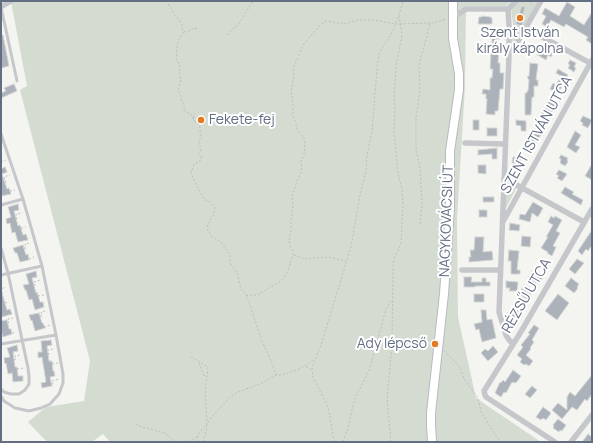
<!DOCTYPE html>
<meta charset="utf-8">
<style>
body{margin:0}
#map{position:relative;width:593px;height:443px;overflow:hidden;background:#f4f5f1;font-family:Manrope,sans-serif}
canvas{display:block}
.frame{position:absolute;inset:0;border:2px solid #636e82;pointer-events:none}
</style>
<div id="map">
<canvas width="593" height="443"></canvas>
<div class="frame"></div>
</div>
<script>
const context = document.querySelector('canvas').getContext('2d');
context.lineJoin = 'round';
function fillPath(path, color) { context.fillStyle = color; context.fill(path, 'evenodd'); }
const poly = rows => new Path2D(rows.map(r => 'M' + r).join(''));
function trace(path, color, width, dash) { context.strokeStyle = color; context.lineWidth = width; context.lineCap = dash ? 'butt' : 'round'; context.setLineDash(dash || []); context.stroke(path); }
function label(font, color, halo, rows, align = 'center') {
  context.font = font + ' Manrope,sans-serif'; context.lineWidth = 4; context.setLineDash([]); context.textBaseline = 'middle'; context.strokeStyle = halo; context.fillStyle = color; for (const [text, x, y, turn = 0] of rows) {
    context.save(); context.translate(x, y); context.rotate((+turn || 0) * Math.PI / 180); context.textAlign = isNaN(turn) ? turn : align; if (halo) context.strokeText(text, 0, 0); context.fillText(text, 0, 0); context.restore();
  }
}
const green = poly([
 [13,1,511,1,506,6,467,6,466,9,465,87,457,219,458,317,476,398,541,442,110,442,103,434,92,442,48,442,44,439,28,422,46,407,84,401,90,361,20,90,27,86,11,2],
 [519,1,538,1,515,42,514,43,512,42,513,25,511,8],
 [506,182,517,187,506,208,505,207]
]);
const building = poly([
 [567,2,575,7,570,16,584,25,592,12,592,44,586,40,588,37,566,24,564,27,551,20,547,27,542,24,546,16,542,14,545,8,559,16,567,2],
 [522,6,525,7,523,15,524,15,522,26,516,24,517,21,516,21,518,13,519,14,522,6],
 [482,16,490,17,492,18,492,24,478,24,479,17,482,17,482,16],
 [489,32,501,33,500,39,497,39,496,47,499,47,498,63,500,63,500,73,504,73,503,89,500,89,498,111,495,111,495,115,486,114,487,99,486,99,486,94,482,94,483,89,490,90,490,78,492,78,493,69,490,69,491,53,490,53,490,47,492,47,492,39,489,38,489,32],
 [1,35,3,35,9,66,1,68,1,35],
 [540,46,553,53,551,57,548,55,546,60,536,54,540,46],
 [570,60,576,63,574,67,576,68,574,72,568,68,570,65,568,64,570,60],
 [530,63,538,64,536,80,538,80,538,86,534,86,534,97,532,97,531,115,525,115,525,93,527,93,527,91,528,91,529,80,527,77,529,76,530,63],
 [558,69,568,75,558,94,550,89,553,83,556,85,561,76,556,73,558,69],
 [14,84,17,91,1,98,1,93,6,91,4,88,14,84],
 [550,99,553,101,553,99,558,102,550,115,551,116,546,124,533,149,527,146,538,124,540,125,544,118,540,116,543,111,550,99],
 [583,116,592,120,588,128,582,125,583,123,580,121,583,116],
 [473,120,479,120,479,130,473,130,473,120],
 [516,120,526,121,526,131,521,131,521,126,516,125,516,120],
 [487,128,497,128,497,136,487,136,487,128],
 [575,131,581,135,575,145,580,147,576,153,567,147,575,131],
 [497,148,497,159,492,159,492,154,478,155,478,150,497,148],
 [561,155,568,158,567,159,568,163,567,163,565,166,560,163,561,159,559,158,561,155],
 [517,156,522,156,521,163,517,162,517,164,512,163,513,157,517,157,517,156],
 [592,164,592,180,585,176,592,164],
 [478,165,486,165,486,174,478,173,478,165],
 [5,167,7,172,2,174,7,189,9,188,11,194,1,196,1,169,5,167],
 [559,170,567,174,562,181,557,178,559,176,556,174,559,170],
 [565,187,574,192,572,194,583,200,581,205,561,193,565,187],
 [483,197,494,197,494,202,483,202,483,197],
 [533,202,543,208,538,217,532,213,530,222,519,219,520,214,525,215,533,202],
 [18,204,19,210,14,211,18,226,20,225,23,235,26,234,28,240,18,242,15,232,12,233,10,223,7,224,6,219,11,217,8,207,18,204],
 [479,210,487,210,487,217,479,217,479,210],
 [551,216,554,218,555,216,562,220,556,231,560,233,553,246,556,247,552,256,547,253,548,252,541,248,548,237,546,237,553,225,548,222,551,216],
 [510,223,520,225,519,231,509,230,510,223],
 [592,230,592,245,588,251,586,249,582,255,578,251,592,230],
 [522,236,531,237,530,247,521,246,522,236],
 [475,237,484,237,483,252,492,251,493,260,469,262,469,257,471,257,470,250,474,250,475,237],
 [23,245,26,255,28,254,29,260,20,262,17,253,15,253,13,248,23,245],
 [509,250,519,251,517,270,520,270,520,274,511,274,511,261,508,261,509,250],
 [577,259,584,263,575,274,569,269,577,259],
 [36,271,37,277,32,278,36,293,37,292,40,302,43,302,44,307,35,310,32,299,29,300,26,290,25,290,23,285,29,284,26,274,36,271],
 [532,271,543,277,539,283,537,282,536,284,531,282,532,280,528,278,532,271],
 [464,277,472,277,471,282,482,282,482,278,486,278,486,282,490,282,490,286,475,286,475,287,464,287,464,277],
 [571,278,579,284,577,287,578,288,574,293,565,286,571,278],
 [506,281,518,282,517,291,509,291,510,288,506,288,506,281],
 [524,285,529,287,528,289,532,292,528,300,519,294,524,285],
 [1,293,2,293,7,310,10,309,12,314,2,317,1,313,1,293],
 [474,294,484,294,484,302,474,302,474,294],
 [558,294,569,303,557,320,545,311,558,294],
 [516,308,522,316,518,319,516,317,514,318,512,316,510,318,507,313,516,308],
 [481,310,486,310,487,320,492,319,496,338,482,342,479,329,476,330,474,324,482,322,481,310],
 [39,313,42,323,43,323,45,328,35,331,32,320,31,321,29,315,39,313],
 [7,320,9,329,11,329,12,334,3,337,1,331,1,321,7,320],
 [534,325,539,328,532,340,534,342,530,348,531,349,526,355,533,361,529,366,526,364,524,365,520,362,522,359,517,355,523,347,521,345,530,334,528,333,534,325],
 [51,340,52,345,47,346,49,361,52,361,53,371,54,371,55,376,50,377,52,386,42,388,41,383,46,382,42,357,38,358,38,352,42,352,41,341,51,340],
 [17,345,18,351,13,352,15,367,17,367,18,376,23,376,23,381,13,382,12,373,8,374,6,363,5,364,4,358,10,357,7,348,17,345],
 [493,346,498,352,488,361,481,353,485,349,488,351,493,346],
 [513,370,521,376,516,383,515,382,514,383,512,382,506,393,504,392,501,397,495,393,500,382,501,383,503,380,505,382,513,370],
 [592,375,592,394,587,401,585,399,577,410,572,407,562,419,552,410,558,403,567,410,567,397,570,392,575,396,592,375],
 [532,386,537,390,530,398,525,394,532,386],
 [543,407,551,413,546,420,543,418,541,420,536,417,543,407],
 [558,419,566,425,562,431,560,430,559,432,553,428,554,426,553,425,558,419],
 [588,434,592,437,592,442,582,442,588,434]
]);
const path = poly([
 [166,1,171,8,175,16,179,19,182,25,183,33,178,41,177,48,176,59,180,66,179,69,180,71,179,74,181,80,178,90,181,96,181,100,184,103,184,110,186,112,191,114,194,121,198,123,200,127,200,132,201,135,199,143,201,150,199,153,201,156,201,160,194,164,191,173,194,180,204,199,210,202,215,208,214,214,211,218,210,221,208,224,207,228,211,236,222,243,230,255,230,262,237,273,241,289,246,294,262,341,271,361,276,375],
 [530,1,533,5],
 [184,32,189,31,195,28,199,29],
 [228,35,231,30,238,25,253,1],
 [193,117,199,117,202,119,202,121],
 [1,162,6,160],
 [5,182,6,182,4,177,10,175],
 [10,191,15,190],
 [16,219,17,218,16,214,22,213],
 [420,224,422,204,420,167,416,150,416,117,420,91,419,65,430,24],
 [21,228,26,227],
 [24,248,26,248,25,244,30,243],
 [294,255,305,259,328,257,346,261],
 [29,259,34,257],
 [34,285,35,285,34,282,40,280],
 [1,293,3,293,1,289,6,287],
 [246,295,258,295,282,280,287,273,293,255,293,252,290,246,289,241,291,230,291,221,293,207,292,196,297,181,302,171,301,161,304,155,305,144,304,138,297,130,296,123,293,116,293,103,291,92,294,76,293,69,303,45,320,25,326,21,344,24,358,20,374,20,395,24,433,23,446,19],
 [38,296,44,295],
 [5,303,9,302],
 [40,316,42,316,41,312,47,311],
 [8,323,9,322,8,319,13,318],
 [44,327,50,325],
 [12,333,16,332],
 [444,351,458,365,463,374,464,379,478,398,481,412,500,442],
 [48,354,49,354,48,350,54,349],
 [191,357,205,365,207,366,208,369,205,390,207,424,198,434,197,438,199,442],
 [14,360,16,359,15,356,21,355],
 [199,363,205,378],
 [52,364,58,363],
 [306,367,309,368,311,370],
 [17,369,24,368],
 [52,384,53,384,52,381,59,379],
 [136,424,139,426,165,433,175,442],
 [189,442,197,437],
 [203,442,206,432,207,424,211,418,230,397,238,392,262,383,276,375,281,375,297,370,308,364,314,359],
 [334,442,329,411,326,403,313,377,312,368,321,345,351,247,360,195,366,170,367,155,372,132,377,69,379,54,382,48,391,35,399,15,403,1],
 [343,442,348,427,355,398,369,371,386,309,392,299],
 [391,442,387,398,392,346,393,267,394,258,398,251,401,243,403,204,402,190,398,172,394,132,395,110,394,96,396,66,402,35,399,16]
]);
const lane = poly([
 [1,7,17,81],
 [1,134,23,199,42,266,56,335,63,374,63,383,59,394,50,404,41,408,29,411,15,408,4,401,1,396],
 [1,205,23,199],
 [1,248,8,273,28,368,29,376,29,384,25,390,19,394,11,394,4,392,1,389],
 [1,275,42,266],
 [1,344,56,335]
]);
const street = poly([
 [1,7,11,1],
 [453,18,466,9,508,9],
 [526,28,592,64],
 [509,49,514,48,516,45,541,1],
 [465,143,505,144],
 [504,178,584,222],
 [504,220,592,60],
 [462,270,500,270],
 [513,344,509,340,506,335,499,312,509,55,509,26,508,9,516,1],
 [555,442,486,397,485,395,484,391,522,330,592,209],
 [571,442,592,415]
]);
const secondary = poly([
 [432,442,431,425,431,413,444,294,450,208,450,151,459,90,459,74,453,38,453,1]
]);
const markers = [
 [520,18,4,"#e47a22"],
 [201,120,4,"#e47a22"],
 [435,344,4,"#e47a22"]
];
const poiNames = [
 ["Szent István",520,33],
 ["király kápolna",520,49],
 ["Fekete-fej",209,120,"left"],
 ["Ady lépcső",427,344,"right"]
];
const streetNames = [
 ["SZENT ISTVÁN UTCA",537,135,-61],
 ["NAGYKOVÁCSI ÚT",447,221,-88],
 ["RÉZSŰ UTCA",527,296,-60]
];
fillPath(green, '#d4dcd2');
fillPath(building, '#acb2b9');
trace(building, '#d5d6d4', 1);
trace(secondary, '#b7babf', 10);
trace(path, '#bcbdc0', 1, [2, 2]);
trace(lane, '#c5c7cb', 3);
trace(street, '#c5c7cb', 5.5);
trace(secondary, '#fff', 8);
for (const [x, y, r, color] of markers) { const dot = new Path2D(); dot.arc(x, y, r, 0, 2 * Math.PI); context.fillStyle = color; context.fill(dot); trace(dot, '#fff', 1.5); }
label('14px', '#636e82', '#fff', poiNames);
label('14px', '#636e82', '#fff', streetNames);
</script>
